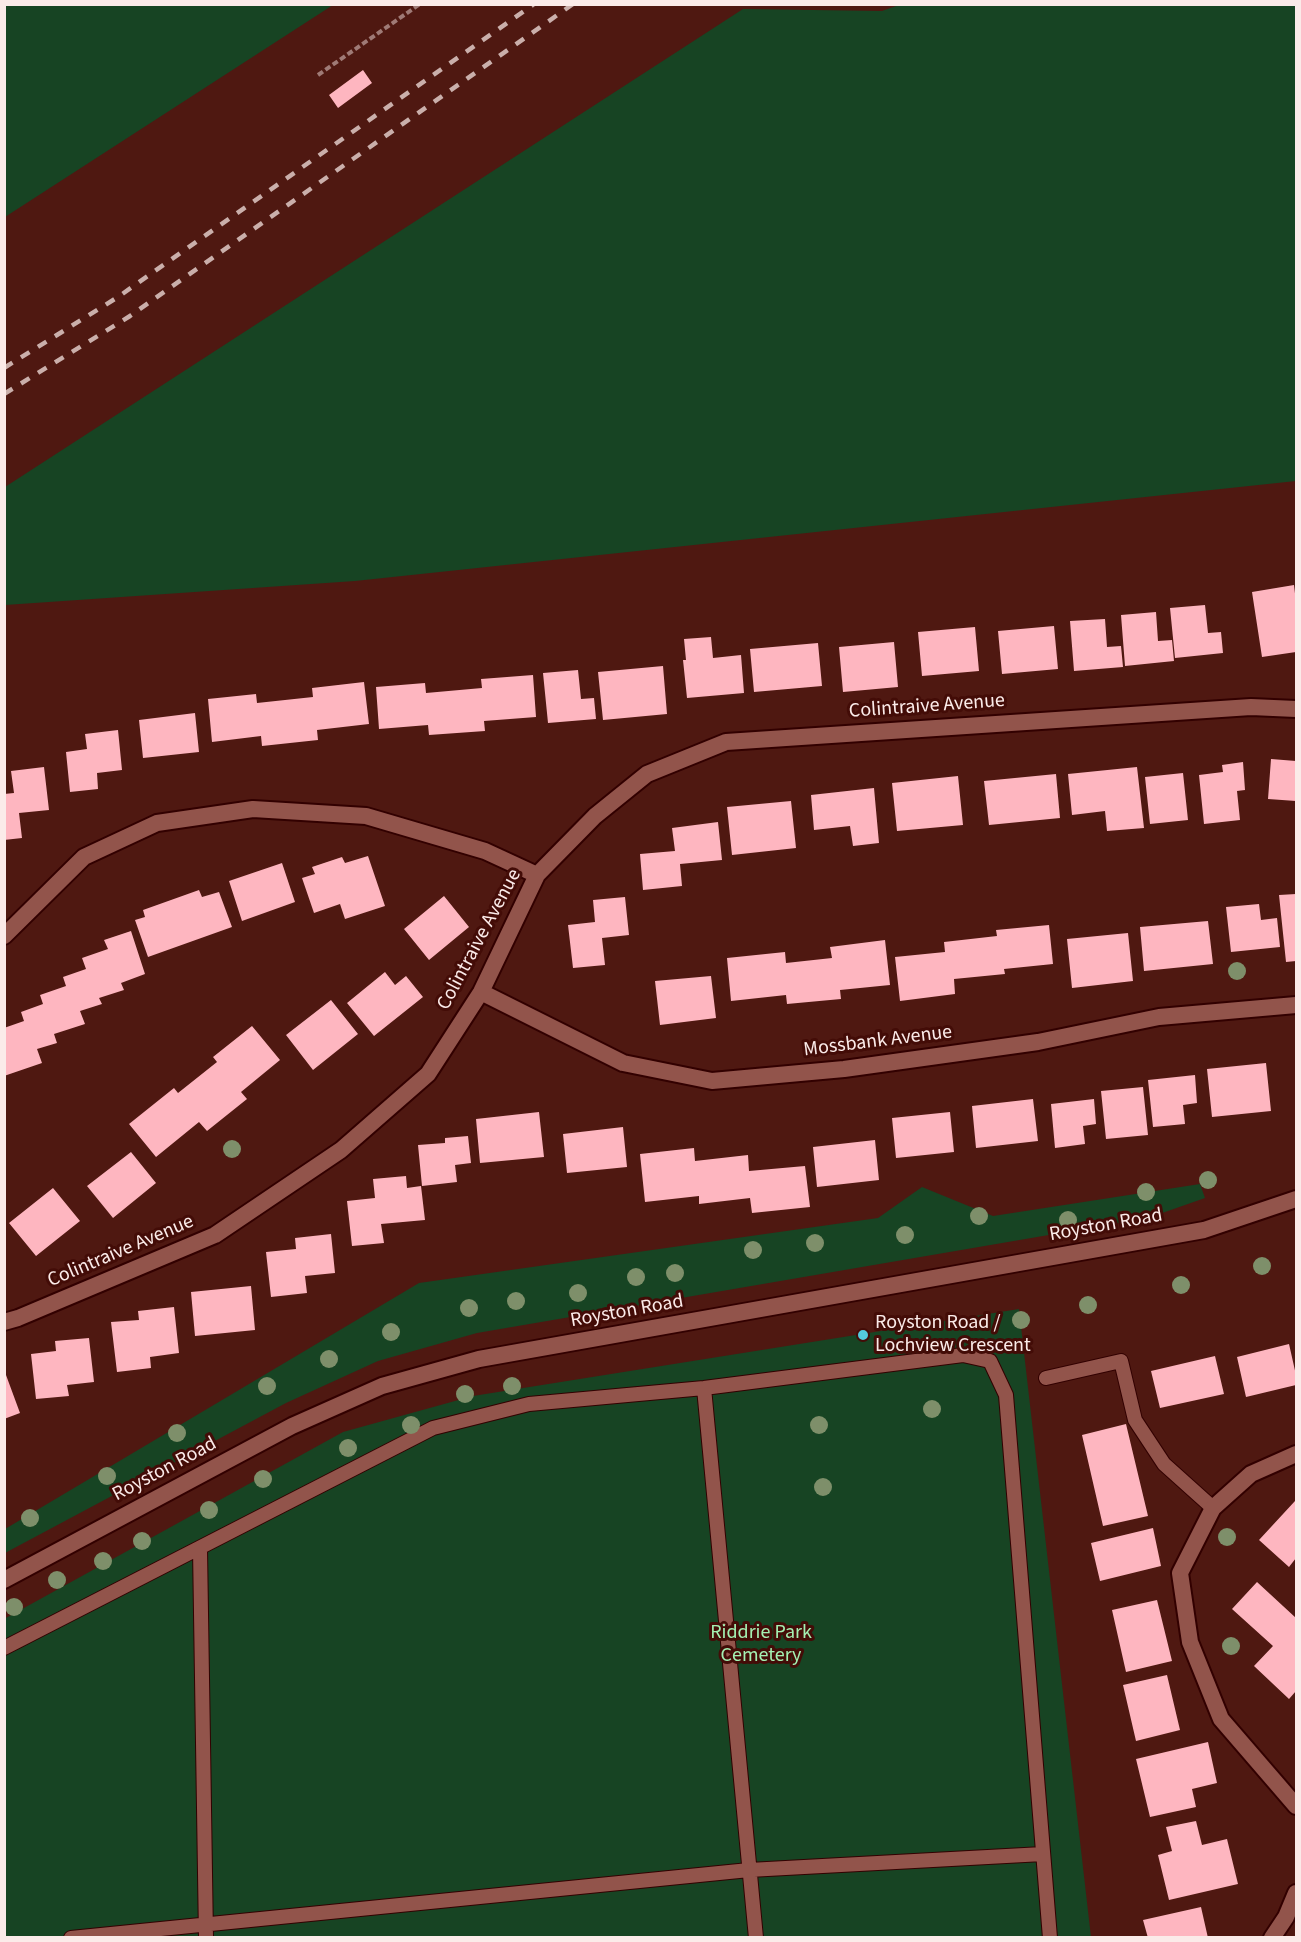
<!DOCTYPE html>
<style>
body{margin:0}
#map{position:relative;width:1301px;height:1942px;overflow:hidden;background:#4f1811;font-family:"Source Sans 3",sans-serif}
canvas{display:block}
.frame{position:absolute;inset:0;border:6px solid #fbebe9;pointer-events:none}
</style>
<div id="map">
<canvas width="1301" height="1942"></canvas>
<div class="frame"></div>
</div>
<script>
const context = document.querySelector('canvas').getContext('2d');
context.lineJoin = 'round';
function fillPath(path, color) { context.fillStyle = color; context.fill(path, 'evenodd'); }
const poly = rows => new Path2D(rows.map(r => 'M' + r).join(''));
function trace(path, color, width, dash) { context.strokeStyle = color; context.lineWidth = width; context.lineCap = dash ? 'butt' : 'round'; context.setLineDash(dash || []); context.stroke(path); }
function label(font, color, halo, rows, align = 'center') {
  context.font = font + ' "Source Sans 3",sans-serif'; context.lineWidth = 6; context.setLineDash([]); context.textBaseline = 'middle'; context.strokeStyle = halo; context.fillStyle = color; for (const [text, x, y, turn = 0] of rows) {
    context.save(); context.translate(x, y); context.rotate((+turn || 0) * Math.PI / 180); context.textAlign = isNaN(turn) ? turn : align; if (halo) context.strokeText(text, 0, 0); context.fillText(text, 0, 0); context.restore();
  }
}
const green = poly([
 [5,4,333,4,333,5,5,217],
 [899,5,1296,5,1296,481,355,581,5,605,5,487,743,9,882,11],
 [1200,1184,1205,1198,1148,1218,477,1333,378,1361,286,1403,5,1553,5,1529,419,1283,878,1218,922,1187,993,1216],
 [1019,1309,1091,1937,5,1937,4,1619,343,1432,473,1396]
]);
const building = poly([
 [363,70,372,83,338,108,329,95],
 [1294,585,1296,602,1296,652,1262,657,1252,592],
 [1205,605,1208,633,1221,632,1223,653,1175,658,1170,608],
 [1156,612,1158,641,1172,640,1174,661,1125,666,1121,615],
 [1105,619,1107,647,1121,646,1123,667,1074,671,1070,621],
 [1054,626,1058,669,1002,674,998,631],
 [975,627,979,671,922,676,918,632],
 [711,637,713,658,741,655,744,693,687,698,683,660,686,660,684,639],
 [894,642,898,687,843,692,839,647],
 [818,643,822,686,754,692,750,649],
 [663,666,667,714,603,720,598,672],
 [578,670,581,699,594,698,596,719,548,723,543,673],
 [533,675,536,717,484,721,485,731,429,735,428,725,379,729,376,687,425,683,426,693,482,688,481,679],
 [364,682,369,724,317,730,318,740,262,746,261,736,212,742,208,699,256,694,257,703,313,697,312,688],
 [195,713,199,752,143,758,139,720],
 [118,730,122,770,97,773,98,789,70,792,66,752,87,749,85,734],
 [1271,759,1296,761,1296,801,1268,799],
 [1243,762,1245,790,1237,791,1240,820,1204,824,1199,775,1223,772,1222,765],
 [44,767,49,810,19,813,22,838,4,840,4,794,14,793,11,771],
 [1137,767,1144,828,1107,831,1105,811,1072,815,1068,774],
 [1183,773,1188,820,1150,824,1145,777],
 [1056,774,1060,818,989,825,984,781],
 [958,776,963,825,897,831,892,783],
 [874,788,879,843,853,846,850,826,814,830,811,795],
 [791,801,796,848,732,855,727,807],
 [718,822,722,860,680,864,682,886,643,890,640,854,675,851,672,828],
 [368,856,385,906,345,919,340,904,314,913,302,878,315,874,312,867,342,857,345,863],
 [282,863,295,902,242,921,229,881],
 [199,890,202,897,219,892,232,927,148,957,135,920,145,917,143,910],
 [1296,894,1296,961,1286,962,1279,895],
 [444,896,469,927,429,960,404,929],
 [625,897,629,935,602,938,605,965,573,968,568,925,595,922,593,900],
 [1259,904,1261,920,1277,918,1280,947,1231,952,1226,907],
 [1208,921,1213,964,1144,971,1140,927],
 [1049,925,1053,964,1004,969,1005,974,954,979,955,994,900,1001,895,957,945,952,944,942,997,936,996,930],
 [131,931,145,974,121,983,124,990,99,998,102,1004,80,1011,85,1024,54,1034,57,1043,37,1049,42,1063,4,1076,4,1028,24,1021,21,1012,43,1004,40,995,66,986,63,977,86,969,82,958,108,949,104,940],
 [1128,933,1133,981,1072,988,1067,939],
 [885,940,890,985,840,990,841,999,787,1004,786,995,731,1001,727,958,785,952,786,963,832,958,830,947],
 [385,972,395,985,406,976,423,997,374,1036,347,1003],
 [711,976,716,1018,660,1025,655,981],
 [331,1000,358,1034,313,1070,286,1035],
 [252,1026,280,1060,241,1092,247,1099,207,1131,199,1122,156,1157,129,1124,174,1088,178,1093,217,1062,213,1057],
 [1266,1063,1271,1111,1212,1117,1207,1069],
 [1195,1075,1197,1103,1183,1105,1185,1124,1153,1127,1148,1080],
 [1143,1087,1148,1135,1106,1139,1101,1091],
 [1033,1099,1038,1141,976,1148,972,1106],
 [1094,1099,1096,1124,1083,1126,1085,1144,1055,1148,1051,1104],
 [539,1112,544,1157,480,1163,476,1119],
 [950,1112,954,1152,896,1158,892,1118],
 [623,1127,627,1167,567,1173,563,1134],
 [468,1136,471,1163,455,1165,457,1182,422,1186,418,1145,445,1143,445,1138],
 [875,1140,879,1180,817,1187,813,1147],
 [694,1148,695,1161,748,1155,749,1171,805,1166,810,1207,752,1213,750,1198,699,1204,699,1196,645,1202,640,1154],
 [131,1152,156,1183,113,1218,87,1186],
 [406,1176,407,1188,421,1186,425,1220,381,1224,384,1243,352,1246,347,1201,375,1198,373,1179],
 [53,1188,80,1221,36,1256,9,1223],
 [331,1234,335,1273,305,1276,307,1293,271,1297,266,1252,296,1249,295,1238],
 [251,1286,255,1330,195,1336,191,1292],
 [174,1307,179,1353,150,1357,151,1368,117,1372,111,1322,139,1320,138,1311],
 [89,1338,94,1382,67,1385,69,1396,36,1399,31,1354,56,1351,55,1341],
 [1289,1344,1296,1375,1296,1385,1246,1397,1237,1357],
 [1215,1356,1224,1394,1160,1408,1151,1371],
 [4,1375,6,1375,20,1413,4,1419],
 [1126,1424,1148,1516,1103,1526,1082,1435],
 [1295,1501,1296,1558,1289,1567,1259,1540],
 [1153,1528,1161,1566,1100,1581,1091,1543],
 [1257,1582,1296,1618,1296,1691,1289,1699,1254,1666,1273,1646,1232,1609],
 [1157,1600,1172,1661,1126,1672,1112,1610],
 [1167,1675,1180,1730,1136,1741,1123,1685],
 [1208,1742,1217,1783,1192,1789,1196,1807,1150,1817,1136,1759],
 [1196,1821,1202,1845,1227,1839,1238,1884,1169,1900,1158,1855,1172,1851,1166,1827],
 [1201,1907,1208,1938,1148,1938,1143,1920]
]);
const path = poly([
 [318,75,420,4]
]);
const service = poly([
 [1046,1378,1121,1361,1135,1420,1164,1464,1213,1508],
 [704,1388,756,1938],
 [200,1548,206,1938],
 [4,1648,433,1428,529,1404,704,1388,963,1355,990,1361,1006,1395,1050,1938],
 [71,1938,749,1870,1043,1854]
]);
const minor = poly([
 [4,936,84,857,157,823,253,809,366,816,485,851,537,875],
 [481,992,623,1063,712,1081,844,1069,1038,1042,1159,1017,1296,1005],
 [4,1322,18,1318,215,1235,341,1150,428,1074,481,992,537,875,595,816,647,774,726,742,1251,707,1296,709],
 [1296,1454,1251,1474,1213,1508,1180,1573,1190,1642,1221,1719,1296,1806],
 [1272,1938,1286,1917,1296,1893]
]);
const tertiary = poly([
 [4,1580,292,1426,382,1386,479,1359,1204,1230,1296,1199]
]);
const rail = poly([
 [4,368,118,297,534,4],
 [4,394,130,316,573,4]
]);
const trees = [
 [1237,971],
 [232,1149],
 [1208,1180],
 [1146,1192],
 [979,1216],
 [1068,1220],
 [905,1235],
 [815,1243],
 [753,1250],
 [1262,1266],
 [675,1273],
 [636,1277],
 [1181,1285],
 [578,1293],
 [516,1301],
 [1088,1305],
 [469,1308],
 [1021,1320],
 [391,1332],
 [329,1359],
 [267,1386],
 [512,1386],
 [465,1394],
 [932,1409],
 [411,1425],
 [819,1425],
 [177,1433],
 [348,1448],
 [107,1476],
 [263,1479],
 [823,1487],
 [209,1510],
 [30,1518],
 [1227,1537],
 [142,1541],
 [103,1561],
 [57,1580],
 [14,1607],
 [1231,1646]
];
const markers = [
 [863,1335,6,"#54cadd"]
];
const streetNames = [
 ["Colintraive Avenue",927,707,-4],
 ["Colintraive Avenue",480,940,-62],
 ["Mossbank Avenue",878,1042,-7],
 ["Royston Road",1106,1226,-10],
 ["Colintraive Avenue",121,1252,-23],
 ["Royston Road",627,1312,-10],
 ["Royston Road",165,1470,-28]
];
const poiNames = [
 ["Royston Road /",875,1324],
 ["Lochview Crescent",875,1347]
];
const parkNames = [
 ["Riddrie Park",761,1634],
 ["Cemetery",761,1657]
];
fillPath(green, '#174423');
fillPath(building, '#feb6c0');
trace(service, '#320000', 16);
trace(minor, '#320000', 20);
trace(tertiary, '#320000', 20);
trace(path, '#9f7a76', 4, [6, 3]);
trace(service, '#92544b', 14);
trace(minor, '#92544b', 16);
trace(tertiary, '#92544b', 16);
trace(rail, '#caafab', 4.5, [10, 10]);
context.fillStyle = '#7e8f6a';
for (const [x, y] of trees) { context.beginPath(); context.arc(x, y, 9, 0, 2 * Math.PI); context.fill(); }
for (const [x, y, r, color] of markers) { const dot = new Path2D(); dot.arc(x, y, r, 0, 2 * Math.PI); context.fillStyle = color; context.fill(dot); trace(dot, '#430c07', 2); }
label('20px', '#fbebe9', '#430c07', streetNames);
label('20px', '#fbebe9', '#430c07', poiNames, 'left');
label('20px', '#a4f1b3', '#430c07', parkNames);
</script>
